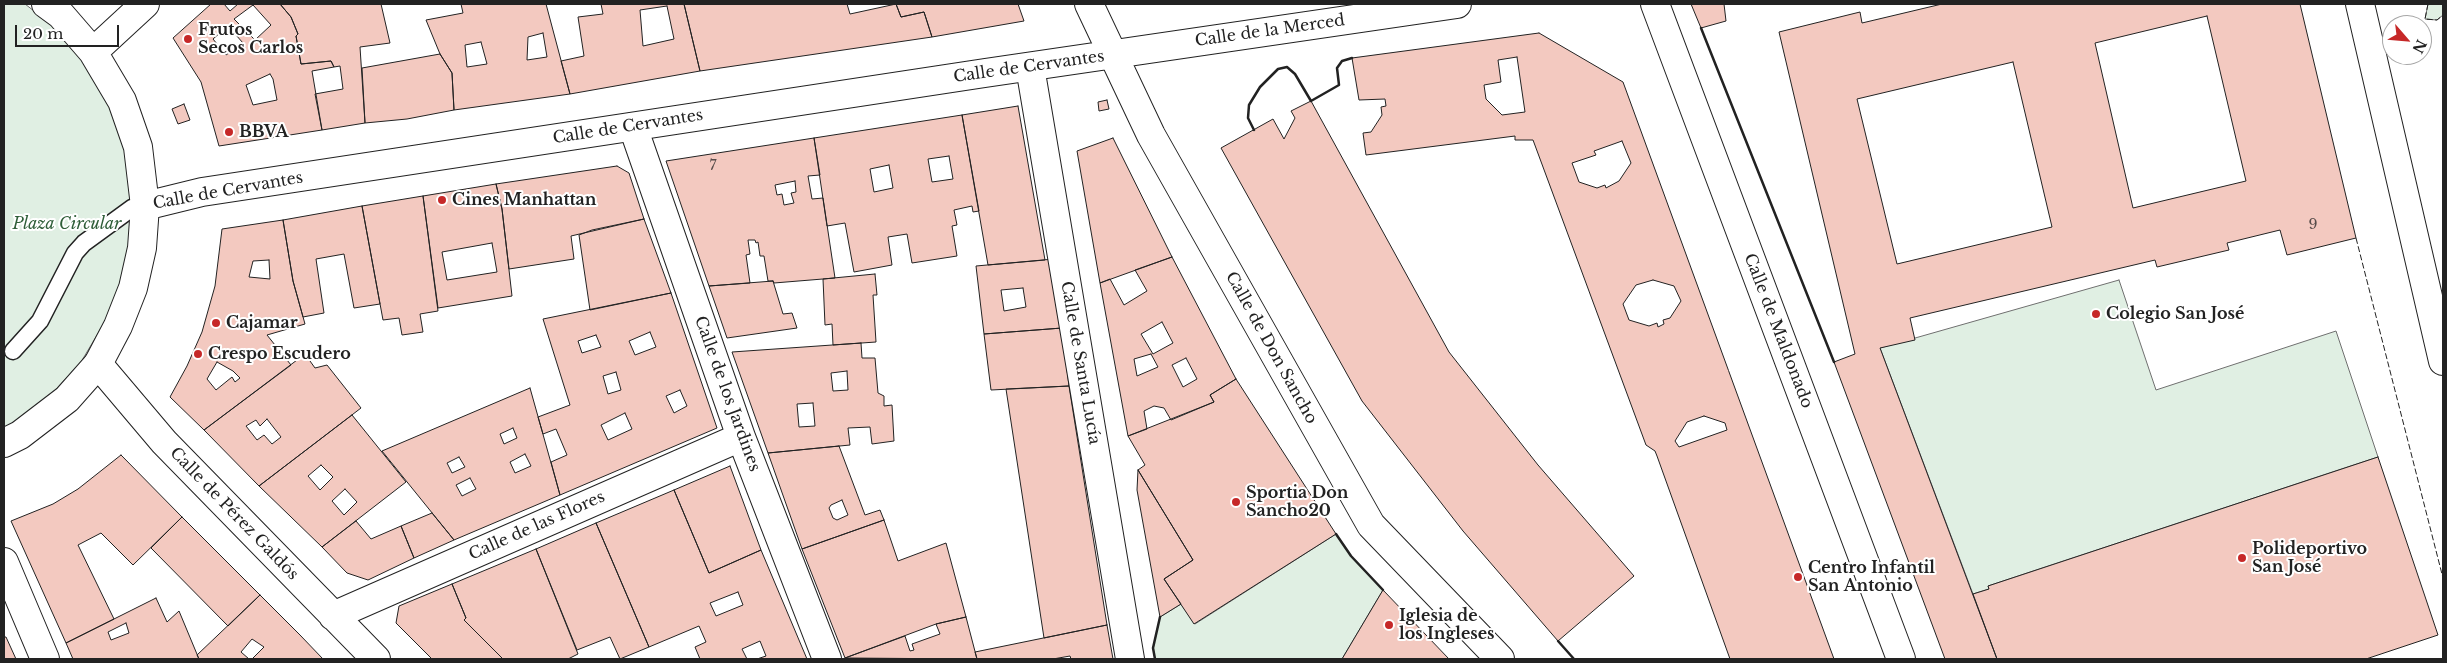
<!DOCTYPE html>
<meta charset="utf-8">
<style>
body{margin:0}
#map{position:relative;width:2447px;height:663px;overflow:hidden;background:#fff;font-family:"Libre Baskerville",serif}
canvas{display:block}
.frame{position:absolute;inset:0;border:5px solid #222;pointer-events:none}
.north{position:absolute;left:2382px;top:15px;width:50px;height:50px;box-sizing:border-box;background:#fff;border:1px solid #a7a7a7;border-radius:50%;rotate:117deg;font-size:14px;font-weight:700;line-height:20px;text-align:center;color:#222}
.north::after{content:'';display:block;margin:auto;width:18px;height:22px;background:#c62828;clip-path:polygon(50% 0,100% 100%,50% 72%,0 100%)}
.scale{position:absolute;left:15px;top:25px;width:104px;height:22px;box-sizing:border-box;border:2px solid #222;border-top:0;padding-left:6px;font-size:15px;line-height:18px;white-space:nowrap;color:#222;-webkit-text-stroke:4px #fff;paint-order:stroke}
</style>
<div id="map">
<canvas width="2447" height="663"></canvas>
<div class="frame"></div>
<div class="north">N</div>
<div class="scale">20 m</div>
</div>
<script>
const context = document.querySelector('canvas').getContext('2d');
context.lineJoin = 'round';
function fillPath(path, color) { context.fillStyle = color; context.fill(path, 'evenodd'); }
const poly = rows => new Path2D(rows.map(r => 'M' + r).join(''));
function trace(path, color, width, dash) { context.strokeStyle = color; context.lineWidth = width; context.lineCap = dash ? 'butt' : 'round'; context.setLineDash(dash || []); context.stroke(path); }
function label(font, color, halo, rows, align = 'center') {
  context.font = font + ' "Libre Baskerville",serif'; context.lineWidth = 4; context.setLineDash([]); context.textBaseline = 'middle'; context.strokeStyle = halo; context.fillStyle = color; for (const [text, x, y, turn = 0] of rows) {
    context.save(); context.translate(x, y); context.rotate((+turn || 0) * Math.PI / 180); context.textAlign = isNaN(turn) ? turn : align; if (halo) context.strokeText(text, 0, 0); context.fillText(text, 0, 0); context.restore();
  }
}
const green = poly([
 [4,4,25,4,52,25,83,59,111,107,126,150,132,208,129,246,121,284,106,320,81,362,45,401,4,430,4,4],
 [2428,4,2443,4,2443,15,2437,20,2425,19,2428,4],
 [2119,280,2156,390,2336,331,2378,457,1988,586,1989,589,1973,594,1880,348,2119,280],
 [1336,534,1351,556,1383,590,1342,659,1155,659,1153,648,1160,617,1181,604,1195,624,1336,534]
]);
const building = poly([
 [211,4,224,4,230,11,238,4,280,4,291,17,298,34,296,36,301,64,331,61,334,67,312,71,322,130,219,146,201,82,173,38,211,4],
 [253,5,271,25,255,40,234,19,253,5],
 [228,26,243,43,226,55,213,39,228,26],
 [270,74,273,79,277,100,253,105,246,85,270,74],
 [280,4,381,4,390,43,360,47,365,123,322,130,315,94,343,89,340,66,334,67,331,61,301,64,296,36,298,34,291,17,280,4],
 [461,4,546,4,570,94,454,110,452,73,440,54,426,20,463,13,461,4],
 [543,33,547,57,527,60,528,37,543,33],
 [481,42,487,64,467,67,465,45,481,42],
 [601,4,684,4,700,71,570,94,561,61,584,56,578,17,603,14,601,4],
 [667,6,674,39,643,46,640,10,667,6],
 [684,4,847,4,850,14,896,4,901,17,924,12,932,37,700,71,684,4],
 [896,4,1018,4,1024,21,932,37,924,12,901,17,896,4],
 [1691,4,1724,4,1726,21,1701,28,1691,4],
 [1942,4,2300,4,2356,238,2287,255,2280,230,2227,243,2229,250,2157,267,2155,260,1910,318,1915,340,1880,348,1997,659,1945,659,1834,362,1855,354,1779,32,1860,12,1862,23,1942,4],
 [2207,16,2246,181,2133,208,2095,43,2207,16],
 [2013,62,2052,227,1897,264,1857,99,2013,62],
 [1539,33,1623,82,1834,659,1730,659,1657,456,1655,451,1646,445,1533,140,1515,140,1515,136,1366,155,1363,133,1371,132,1382,115,1381,107,1386,106,1385,99,1359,100,1352,58,1539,33],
 [1517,57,1525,112,1502,115,1486,99,1484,85,1501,82,1498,60,1517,57],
 [1622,141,1631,163,1619,181,1606,188,1605,185,1597,188,1579,182,1572,163,1596,155,1594,151,1622,141],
 [1653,280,1674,286,1681,301,1670,318,1663,320,1664,324,1658,327,1657,323,1649,326,1629,320,1623,304,1636,285,1653,280],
 [1704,416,1725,423,1727,430,1679,447,1675,441,1687,422,1704,416],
 [440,54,452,73,454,110,407,119,365,123,362,68,440,54],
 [1107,100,1109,109,1099,111,1098,102,1107,100],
 [1311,101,1449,352,1538,465,1634,576,1558,641,1463,531,1362,401,1221,148,1273,119,1284,139,1295,118,1291,111,1311,101],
 [184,104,190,120,178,124,172,109,184,104],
 [1018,106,1045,260,988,265,962,115,1018,106],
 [962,115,979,211,973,212,972,206,954,210,957,225,952,226,957,256,912,263,907,234,888,237,892,265,854,272,845,223,827,226,814,138,962,115],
 [949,156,953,179,932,182,928,159,949,156],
 [889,165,893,188,874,192,870,169,889,165],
 [814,138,820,175,808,176,812,199,823,198,835,278,774,283,773,281,768,281,764,256,760,256,758,242,756,243,755,240,748,240,750,254,746,255,750,283,709,286,666,161,814,138],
 [795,181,796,192,791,193,794,203,784,205,782,194,777,195,775,185,795,181],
 [1113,138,1172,257,1100,283,1077,151,1113,138],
 [617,166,629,173,644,219,571,236,574,259,509,269,502,209,496,184,617,166],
 [496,184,502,209,512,296,438,308,423,196,496,184],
 [492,243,497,272,447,280,442,252,492,243],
 [423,196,438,311,420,314,423,332,402,335,399,318,383,320,362,206,423,196],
 [362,206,380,304,354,308,344,254,316,259,324,313,303,317,293,281,283,220,362,206],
 [644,219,671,293,590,310,579,235,592,230,644,219],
 [283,220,293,281,305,324,267,335,291,365,204,430,170,397,187,366,202,332,215,286,222,229,283,220],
 [269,260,270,279,249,277,253,261,269,260],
 [217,362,233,371,240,378,235,382,232,377,216,390,207,379,217,362],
 [1172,257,1236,379,1210,395,1214,402,1171,420,1164,408,1154,406,1144,411,1147,429,1128,436,1100,283,1110,279,1124,305,1147,291,1135,270,1172,257],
 [1162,322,1173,343,1153,354,1141,334,1162,322],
 [1151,354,1158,367,1137,376,1134,359,1151,354],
 [1186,358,1197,379,1183,387,1172,365,1186,358],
 [1054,259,1062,328,984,334,976,266,1054,259],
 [1023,288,1026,307,1004,311,1001,290,1023,288],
 [875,274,877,295,873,295,876,342,833,345,832,324,825,325,823,279,875,274],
 [773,281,783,314,792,313,797,328,727,338,709,286,773,281],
 [671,293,717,428,560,495,551,462,567,455,556,429,543,434,538,417,570,405,543,319,671,293],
 [650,332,656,347,635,355,629,341,650,332],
 [596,335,601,347,582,353,578,341,596,335],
 [616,372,621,390,608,394,603,376,616,372],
 [680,390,687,406,674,413,666,396,680,390],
 [625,413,632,429,608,440,601,425,625,413],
 [1062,328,1069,386,991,390,984,334,1062,328],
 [861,343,862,358,875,358,878,393,884,396,884,406,892,405,894,441,872,444,870,427,848,428,850,445,768,453,732,352,861,343],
 [847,371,848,390,833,391,831,373,847,371],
 [813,403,815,426,799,427,797,404,813,403],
 [305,354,315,368,327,365,361,408,259,486,204,430,305,354],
 [267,419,281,437,272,444,264,435,257,440,246,426,256,420,260,426,267,419],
 [1236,379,1336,534,1194,624,1164,579,1193,560,1138,470,1145,465,1128,436,1214,402,1210,395,1236,379],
 [1069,386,1107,625,1044,638,1006,389,1069,386],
 [530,388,560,495,454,540,382,451,530,388],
 [513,428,517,438,504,444,500,434,513,428],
 [525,454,531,466,515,473,510,462,525,454],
 [459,457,465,467,452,473,447,463,459,457],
 [470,478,476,489,462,496,456,485,470,478],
 [352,415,406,482,322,547,259,486,352,415],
 [321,465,333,477,320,490,308,476,321,465],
 [345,489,357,502,344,515,332,501,345,489],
 [839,446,865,515,880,510,884,520,802,549,768,453,839,446],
 [842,500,848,515,837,520,833,518,829,508,831,505,842,500],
 [121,455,182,517,133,565,101,533,78,545,114,619,66,643,11,521,53,504,78,489,121,455],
 [2378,457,2438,635,2366,659,1997,659,1973,594,1989,589,1988,586,2378,457],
 [730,466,761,550,709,573,674,490,730,466],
 [1138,470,1193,560,1164,579,1181,604,1160,617,1137,490,1138,470],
 [674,490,709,573,761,550,807,659,757,659,766,656,760,641,742,649,747,659,700,659,695,647,706,642,699,626,649,647,596,523,674,490],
 [738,592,743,605,716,616,710,603,738,592],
 [432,513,454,540,414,558,401,526,432,513],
 [182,517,260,595,228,626,151,548,182,517],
 [884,520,898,561,946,543,966,617,936,624,845,658,802,549,884,520],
 [356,521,371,539,401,526,414,558,368,580,347,573,322,547,356,521],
 [596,523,649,647,620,659,610,637,577,650,536,549,596,523],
 [536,549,578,654,568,659,503,659,464,620,466,618,452,584,536,549],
 [452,584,466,618,464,620,503,659,432,659,396,623,399,606,452,584],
 [1383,590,1449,659,1342,659,1383,590],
 [260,595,300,635,323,659,252,659,264,647,252,639,241,652,249,659,199,659,197,655,260,595],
 [156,598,167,622,179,611,199,659,73,659,66,643,156,598],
 [126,623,129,633,111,640,108,632,126,623],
 [966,617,977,659,845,658,905,636,910,651,914,650,912,644,940,634,936,624,966,617],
 [1107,625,1113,659,1071,659,1070,656,1053,659,977,659,975,652,1107,625],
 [4,637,6,637,16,659,4,659,4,637]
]);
const lane = poly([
 [13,351,40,321,75,253,84,243,132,208,145,206]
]);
const street = poly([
 [1655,4,1901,659],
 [1030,67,1130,659],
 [633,127,741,437,827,659],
 [98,364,164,442,376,659],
 [333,616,741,437]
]);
const secondary = poly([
 [1089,4,1151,135,1371,525,1500,659],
 [2360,4,2443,361],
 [93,52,145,4],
 [145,206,202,192,985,73,1457,4],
 [4,443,20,435,67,399,98,364,118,326,133,288,142,248,145,206,138,147,122,101,93,52,61,15,46,4],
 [4,562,45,659]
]);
const fence = poly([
 [2428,4,2425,19,2437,20,2443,15],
 [2356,238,2443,578]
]);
const wall = poly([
 [1701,28,1834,362],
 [1254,130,1248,118,1249,105,1260,87,1278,69,1287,67,1295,74,1311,101,1339,85,1337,68,1342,61,1352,58],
 [1336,534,1351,556,1383,590],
 [1558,641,1574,659],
 [1155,659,1153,648,1160,617]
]);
const markers = [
 [188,39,5,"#c62828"],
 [229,132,5,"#c62828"],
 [442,200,5,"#c62828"],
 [2096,314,5,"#c62828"],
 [216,323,5,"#c62828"],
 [198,354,5,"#c62828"],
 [1236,502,5,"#c62828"],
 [2242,558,5,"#c62828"],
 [1798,577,5,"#c62828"],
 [1389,625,5,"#c62828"]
];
const numberNames = [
 ["7",713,166],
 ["9",2313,225]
];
const poiNames = [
 ["Frutos",198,30],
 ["Secos Carlos",198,48],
 ["BBVA",239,132],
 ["Cines Manhattan",452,200],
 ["Colegio San José",2106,314],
 ["Cajamar",226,323],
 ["Crespo Escudero",208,354],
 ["Sportia Don",1246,493],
 ["Sancho20",1246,511],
 ["Polideportivo",2252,549],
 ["San José",2252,567],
 ["Centro Infantil",1808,568],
 ["San Antonio",1808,586],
 ["Iglesia de",1399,616],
 ["los Ingleses",1399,634]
];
const streetNames = [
 ["Calle de la Merced",1270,31,-8],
 ["Calle de Cervantes",1029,67,-8],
 ["Calle de Cervantes",628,127,-9],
 ["Calle de Cervantes",228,191,-10],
 ["Calle de Maldonado",1778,331,69],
 ["Calle de Don Sancho",1271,348,61],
 ["Calle de Santa Lucía",1080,363,80],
 ["Calle de los Jardines",727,394,70],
 ["Calle de Pérez Galdós",234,514,46],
 ["Calle de las Flores",537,526,-24]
];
const parkNames = [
 ["Plaza Circular",67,224]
];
fillPath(green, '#e0efe3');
trace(green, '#6f6f6f', 1);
fillPath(building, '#f3c9c0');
trace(building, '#222', 1);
trace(lane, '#222', 19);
trace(street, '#222', 30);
trace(secondary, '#222', 30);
trace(lane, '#fff', 16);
trace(street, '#fff', 28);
trace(secondary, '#fff', 28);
trace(fence, '#222', 1, [6, 2.5]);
trace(wall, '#222', 2.5);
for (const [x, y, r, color] of markers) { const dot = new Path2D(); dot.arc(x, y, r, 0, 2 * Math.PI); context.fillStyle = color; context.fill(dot); trace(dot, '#fff', 2); }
label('14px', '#564c4a', null, numberNames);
label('bold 16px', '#222', '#fff', poiNames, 'left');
label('16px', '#222', '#fff', streetNames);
label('italic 16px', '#2f5e38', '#fff', parkNames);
</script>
